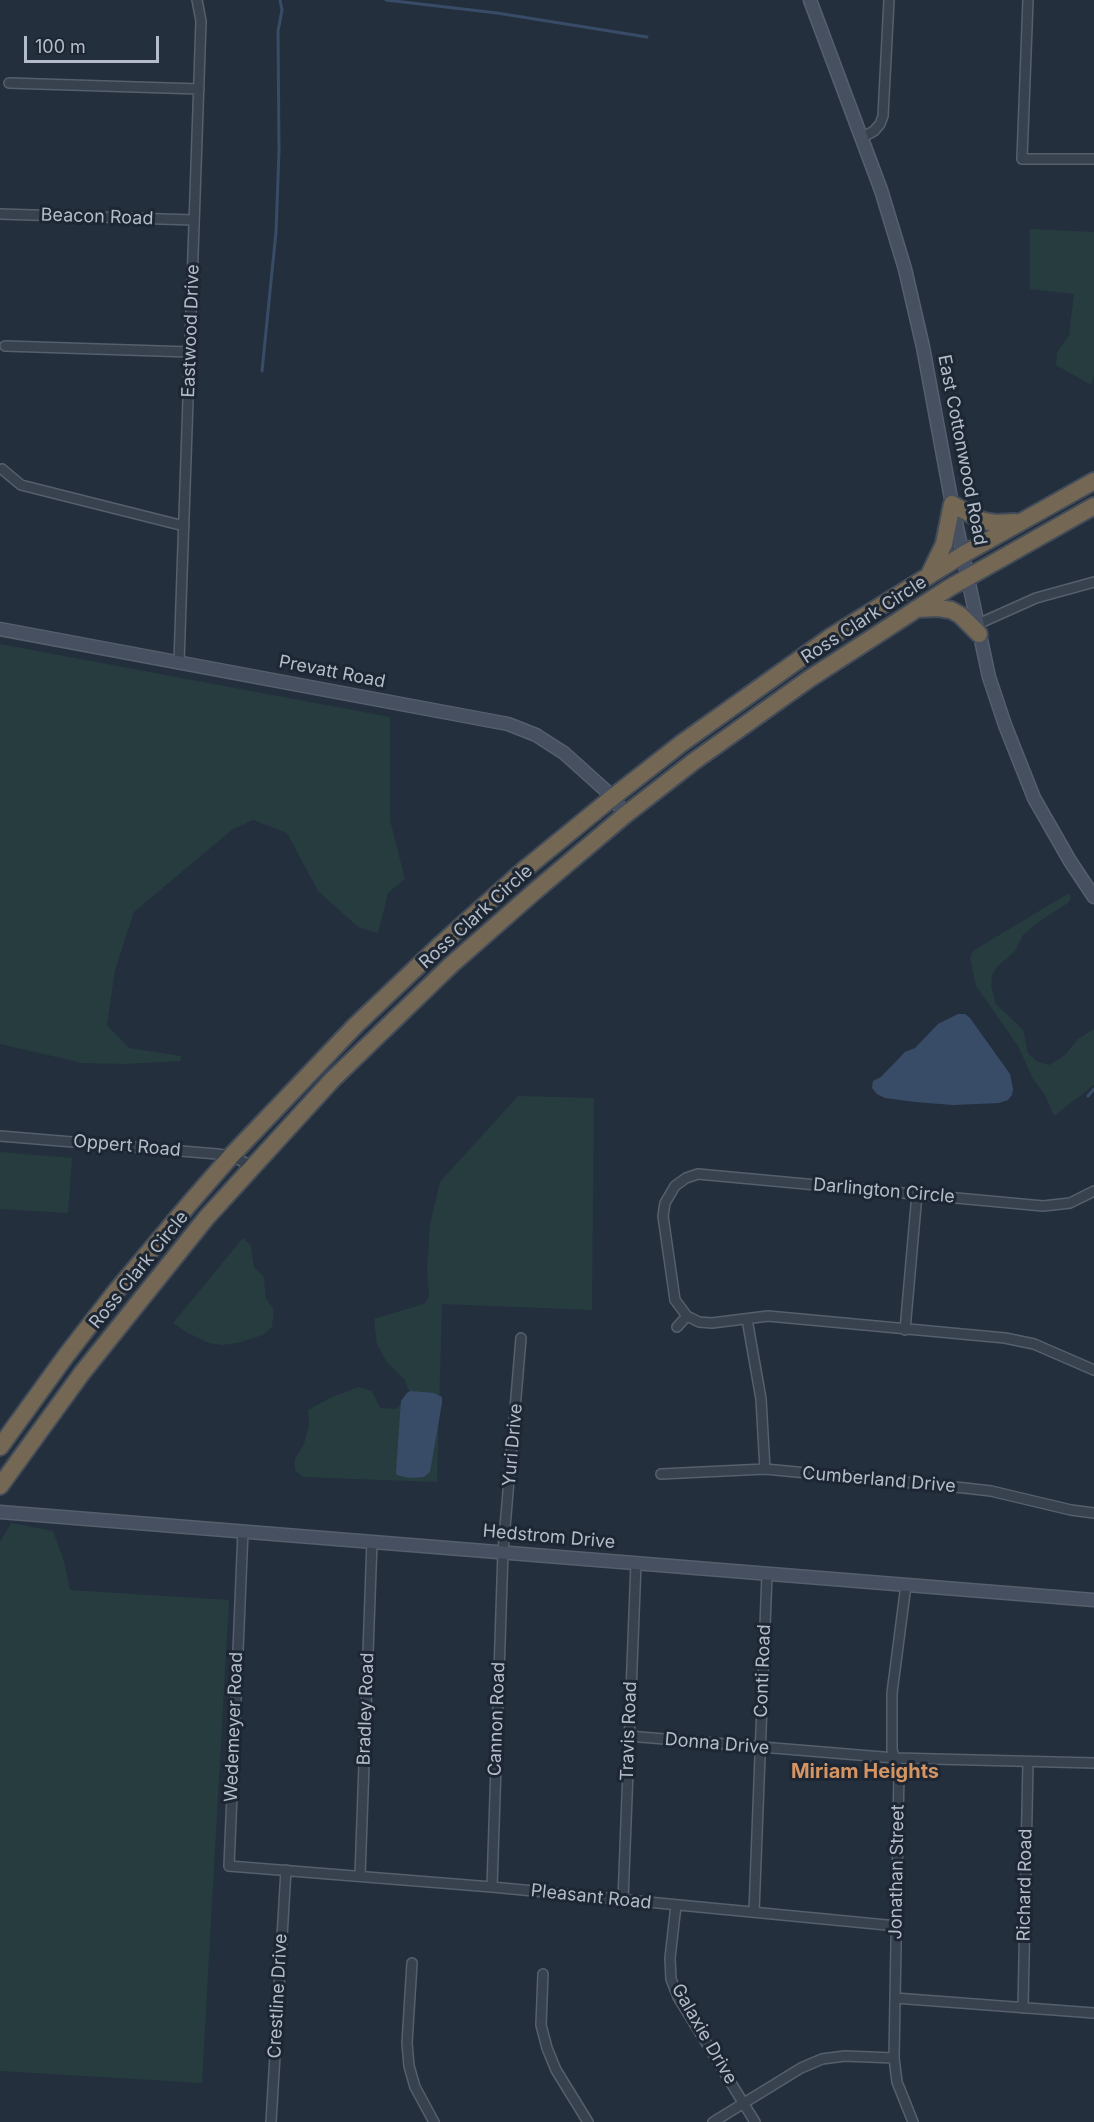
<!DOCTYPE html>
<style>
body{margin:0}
#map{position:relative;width:1094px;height:2122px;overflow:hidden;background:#242f3e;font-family:Inter,sans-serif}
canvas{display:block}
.scale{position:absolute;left:24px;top:36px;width:135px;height:27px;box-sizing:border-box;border:3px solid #b4bcc9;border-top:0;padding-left:8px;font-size:18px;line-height:21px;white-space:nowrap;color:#b4bcc9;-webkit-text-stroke:4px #1d2633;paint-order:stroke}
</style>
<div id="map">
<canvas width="1094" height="2122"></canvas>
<div class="scale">100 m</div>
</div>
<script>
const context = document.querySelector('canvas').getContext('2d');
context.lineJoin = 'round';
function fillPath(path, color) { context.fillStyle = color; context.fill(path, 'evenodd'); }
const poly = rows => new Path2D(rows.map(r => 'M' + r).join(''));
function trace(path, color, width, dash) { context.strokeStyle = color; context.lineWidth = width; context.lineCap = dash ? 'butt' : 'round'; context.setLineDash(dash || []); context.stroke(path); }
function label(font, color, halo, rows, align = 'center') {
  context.font = font + ' Inter,sans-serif'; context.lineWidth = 6; context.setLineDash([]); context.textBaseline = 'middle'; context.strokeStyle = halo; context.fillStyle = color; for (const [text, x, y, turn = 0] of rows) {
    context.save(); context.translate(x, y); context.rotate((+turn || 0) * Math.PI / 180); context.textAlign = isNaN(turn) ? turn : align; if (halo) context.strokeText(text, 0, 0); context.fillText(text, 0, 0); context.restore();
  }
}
const green = poly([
 [1030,229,1094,232,1094,376,1091,385,1056,365,1057,353,1069,335,1074,294,1030,289],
 [0,644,390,717,390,820,405,879,388,893,378,933,358,927,318,891,287,833,253,820,233,829,134,912,115,970,107,1025,129,1048,181,1056,180,1061,125,1064,82,1063,0,1044],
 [1069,893,1071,899,1068,903,1037,923,1023,935,1015,951,997,967,992,975,991,987,996,1004,1023,1030,1028,1053,1036,1061,1049,1065,1065,1055,1078,1039,1094,1029,1094,1085,1054,1116,1045,1095,1033,1079,1018,1046,976,986,970,958,973,951],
 [518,1096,594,1098,592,1310,442,1304,437,1482,303,1477,295,1470,295,1459,304,1444,309,1425,308,1410,332,1397,359,1387,372,1391,380,1408,397,1409,409,1391,405,1380,386,1361,377,1344,374,1319,424,1304,429,1297,427,1270,430,1224,440,1182],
 [0,1152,72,1158,68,1213,0,1209],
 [243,1238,251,1246,254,1267,264,1277,266,1298,274,1310,272,1327,263,1335,241,1342,223,1345,209,1343,188,1333,173,1323],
 [11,1523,53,1531,64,1561,70,1590,229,1600,202,2083,0,2071,0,1542]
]);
const water = poly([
 [958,1014,965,1014,970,1018,1010,1074,1013,1089,1012,1095,1008,1100,999,1103,953,1105,915,1102,885,1098,877,1094,872,1088,873,1081,881,1077,905,1052,915,1048,938,1024],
 [411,1391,434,1393,442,1397,442,1403,430,1472,424,1477,409,1478,397,1475,396,1472,401,1401,407,1393]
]);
const stream = poly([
 [386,0,497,13,647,37],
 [262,371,276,232,279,151,278,31,282,10,280,0],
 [1088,1096,1094,1089]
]);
const street = poly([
 [1028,0,1022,159,1094,159],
 [9,83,199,89],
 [863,137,874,131,880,124,883,116,889,0],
 [0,214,194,220],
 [5,346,190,352],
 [2,469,21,485,184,526],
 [978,624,1036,598,1094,582],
 [179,662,201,21,197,0],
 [0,1136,217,1154,231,1156,252,1166],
 [1094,1191,1070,1203,1043,1206,698,1174,686,1178,675,1186,665,1203,663,1216,675,1300,687,1316,699,1322,712,1323,768,1316,1005,1338,1034,1344,1094,1370],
 [747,1319,761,1399,765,1469],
 [677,1327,687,1316],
 [905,1330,917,1194],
 [661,1474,765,1469,965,1488,991,1491,1071,1510,1094,1513],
 [243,1531,229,1866,492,1887,897,1926],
 [906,1585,892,1693,892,1750,899,1771,894,2058,897,2082,913,2122],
 [628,1736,895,1758,1094,1763],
 [360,1876,372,1541],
 [492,1887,503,1551,521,1338],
 [623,1900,636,1563],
 [676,1905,670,1958,671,1979,678,1997,755,2122],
 [754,1912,767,1574],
 [412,1963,407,2043,409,2066,415,2087,434,2122],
 [543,1974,541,2025,547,2048,556,2070,588,2122],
 [895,1998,1094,2013],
 [1023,2008,1028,1762],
 [271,2122,286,1870],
 [713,2122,801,2068,822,2059,845,2056,894,2058]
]);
const secondary = poly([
 [810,0,881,190,905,269,923,347,952,504,989,677,1005,725,1034,798,1070,861,1094,897],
 [0,629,508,724,536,735,564,753,613,797,625,815],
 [0,1512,1094,1600]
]);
const highway = poly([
 [929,575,944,544,952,504,983,521,996,523,1015,522],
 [916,609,938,608,951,610,960,615,979,634],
 [0,1447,65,1357,113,1295,190,1203,231,1156,356,1025,438,947,525,869,613,797,682,743,832,636,964,554,1094,481],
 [0,1486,82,1373,207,1217,332,1080,451,965,534,892,625,815,693,762,809,679,949,588,1094,506]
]);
const streetNames = [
 ["Beacon Road",97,217,2],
 ["Eastwood Drive",191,331,-88],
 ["East Cottonwood Road",962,450,79],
 ["Ross Clark Circle",864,620,-33],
 ["Prevatt Road",332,672,11],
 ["Ross Clark Circle",476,917,-42],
 ["Oppert Road",127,1146,5],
 ["Darlington Circle",884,1191,5],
 ["Ross Clark Circle",139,1270,-51],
 ["Yuri Drive",513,1445,-85],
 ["Cumberland Drive",879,1480,5],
 ["Hedstrom Drive",549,1537,5],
 ["Conti Road",763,1671,-88],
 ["Bradley Road",366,1709,-88],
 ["Cannon Road",497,1719,-88],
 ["Wedemeyer Road",234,1727,-88],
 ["Travis Road",629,1731,-88],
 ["Donna Drive",717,1744,5],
 ["Jonathan Street",897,1872,-89],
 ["Richard Road",1025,1885,-89],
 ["Pleasant Road",591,1897,6],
 ["Crestline Drive",278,1996,-87],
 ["Galaxie Drive",704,2034,60]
];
const neighbourhoodNames = [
 ["Miriam Heights",865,1772]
];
fillPath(green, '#263c3f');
fillPath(water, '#394c67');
trace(stream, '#394c67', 3);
trace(street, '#565f6c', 12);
trace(secondary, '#565f6c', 15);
trace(highway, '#434c59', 20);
trace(street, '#38414e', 9);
trace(secondary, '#465061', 12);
trace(highway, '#746855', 16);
label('18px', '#b4bcc9', '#1d2633', streetNames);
label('bold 20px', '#d59563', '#1d2633', neighbourhoodNames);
</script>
